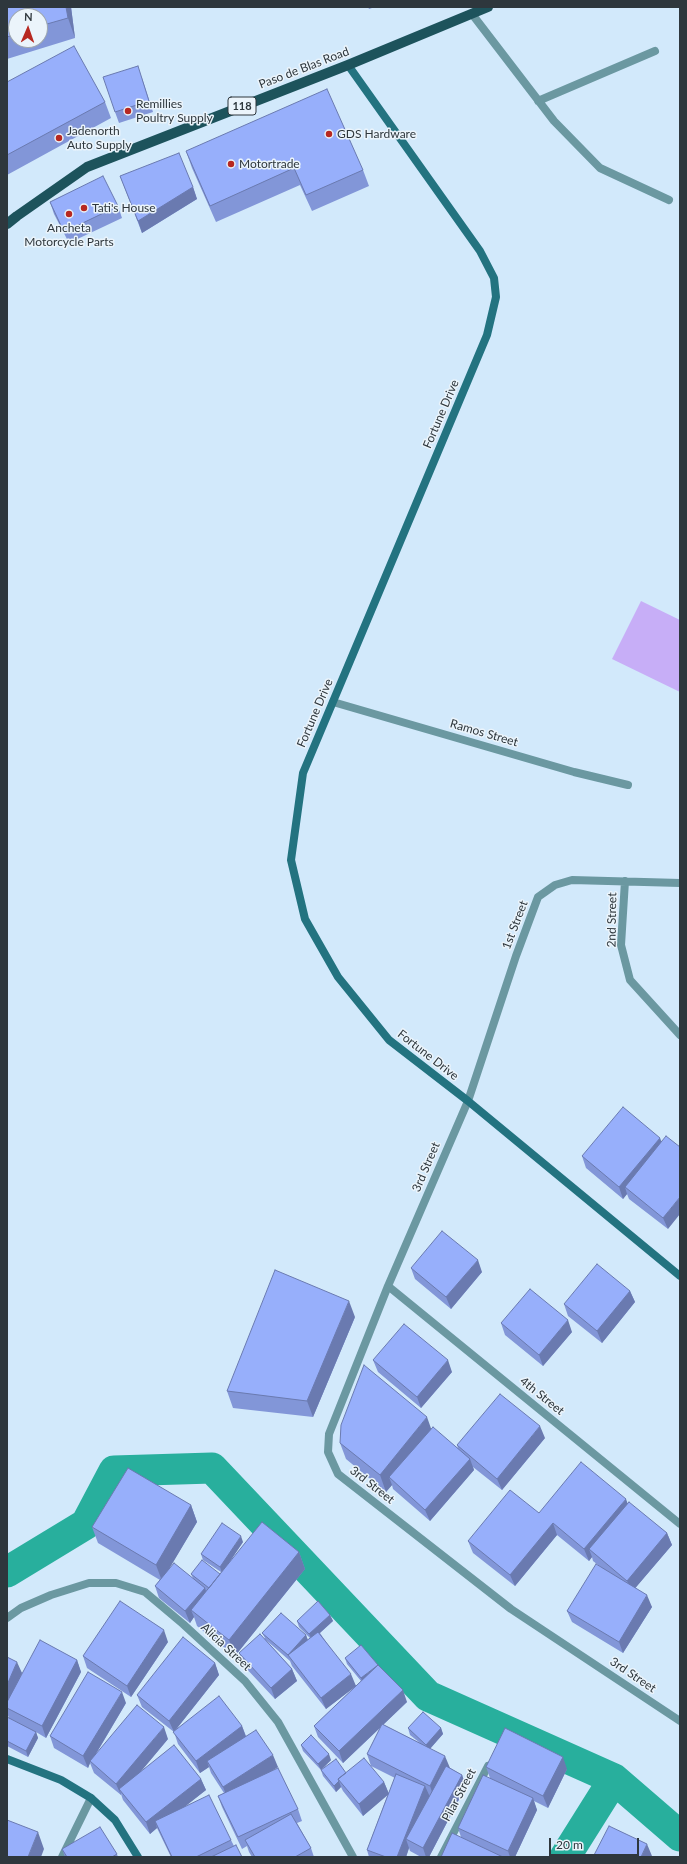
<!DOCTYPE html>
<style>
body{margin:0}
#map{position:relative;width:687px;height:1864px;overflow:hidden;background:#d2e9fb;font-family:Lato,sans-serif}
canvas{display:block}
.frame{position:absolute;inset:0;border:8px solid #2e373d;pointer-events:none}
.north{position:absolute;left:8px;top:8px;width:40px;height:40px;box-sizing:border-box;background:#ebf4fb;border:1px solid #9fa8af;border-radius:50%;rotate:2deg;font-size:11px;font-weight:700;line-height:16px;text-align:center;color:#2e373d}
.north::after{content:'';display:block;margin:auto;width:14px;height:18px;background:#b72821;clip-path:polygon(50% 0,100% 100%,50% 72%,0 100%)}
.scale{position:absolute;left:549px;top:1838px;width:90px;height:18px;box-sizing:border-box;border:2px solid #2e373d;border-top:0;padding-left:5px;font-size:12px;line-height:14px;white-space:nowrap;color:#2e373d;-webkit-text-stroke:3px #ebf4fb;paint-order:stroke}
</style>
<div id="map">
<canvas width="687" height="1864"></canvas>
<div class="frame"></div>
<div class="north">N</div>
<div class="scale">20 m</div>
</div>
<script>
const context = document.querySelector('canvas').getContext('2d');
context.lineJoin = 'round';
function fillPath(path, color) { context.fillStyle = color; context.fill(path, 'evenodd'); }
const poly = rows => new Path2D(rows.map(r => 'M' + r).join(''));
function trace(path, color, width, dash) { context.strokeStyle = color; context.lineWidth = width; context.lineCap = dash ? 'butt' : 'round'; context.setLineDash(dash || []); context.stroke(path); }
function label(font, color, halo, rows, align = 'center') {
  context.font = font + ' Lato,sans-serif'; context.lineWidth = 3; context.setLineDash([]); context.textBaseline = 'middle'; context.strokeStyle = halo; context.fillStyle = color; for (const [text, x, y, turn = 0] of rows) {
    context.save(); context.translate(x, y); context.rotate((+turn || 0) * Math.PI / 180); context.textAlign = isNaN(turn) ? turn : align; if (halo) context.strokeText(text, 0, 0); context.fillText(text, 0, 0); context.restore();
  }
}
const green = poly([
 [641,601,680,620,680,692,612,659]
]);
const canal = poly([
 [7,1572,86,1524,114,1471,212,1468,428,1696,614,1779,680,1836],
 [565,1857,614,1779]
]);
const lane = poly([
 [472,14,554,121,600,168,669,200],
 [538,101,655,51]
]);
const street = poly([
 [333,702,574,772,628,785],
 [625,881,621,945,630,980,680,1035],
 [680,883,572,880,555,885,538,897,516,956,468,1101,388,1286,329,1434,328,1452,338,1474,511,1609,680,1721],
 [388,1286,680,1524],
 [7,1618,21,1608,51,1595,89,1583,116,1583,145,1592,183,1624,245,1681,278,1722,353,1857],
 [62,1857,91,1798],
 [441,1857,488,1766]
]);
const secondary = poly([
 [348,65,480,251,494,278,496,297,487,335,303,773,291,860,305,919,338,977,389,1040,468,1101,680,1276],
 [7,1759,61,1780,91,1798,115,1820,138,1857]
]);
const primary = poly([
 [7,224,17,216,87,167,348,65,488,7]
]);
const wall = poly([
 [7,7,71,7,75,38,7,59],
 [16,16,40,16,40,40,16,40],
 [368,7,375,7,369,9],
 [142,78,153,112,119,123,115,112],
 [7,82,105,102,111,118,7,175],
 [186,151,363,170,369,186,312,211,300,185,216,222,192,168],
 [120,176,193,187,197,199,142,233],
 [50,202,118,206,122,218,69,243,54,214],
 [660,1138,668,1229,629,1199,627,1194,623,1199,586,1168,582,1156],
 [411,1268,482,1272,451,1309,415,1279],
 [630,1291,635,1302,602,1343,568,1316,564,1304],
 [355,1317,313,1417,233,1408,227,1391],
 [501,1323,572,1332,543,1366,505,1335],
 [373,1360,452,1372,421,1408,378,1372],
 [431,1428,458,1448,457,1445,545,1438,502,1490,473,1467,474,1470,430,1521,393,1489,392,1485,386,1492,346,1459,340,1443],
 [628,1503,667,1533,672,1545,635,1588,652,1607,623,1653,572,1622,567,1611,602,1568,593,1561,592,1557,589,1561,557,1535,515,1586,473,1553,468,1541,539,1513],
 [191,1505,197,1522,168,1570,193,1578,191,1574,220,1574,221,1572,203,1560,201,1554,243,1542,231,1560,299,1552,305,1569,235,1656,197,1626,194,1617,190,1623,159,1598,155,1586,160,1580,98,1543,92,1527],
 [330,1615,333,1621,320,1633,356,1686,326,1709,292,1666,290,1661,266,1640,292,1669,297,1681,275,1699,243,1665,239,1653,265,1638,262,1633,306,1635,308,1640,310,1638,299,1627,297,1621],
 [168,1642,131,1697,87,1668,83,1656],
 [7,1657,22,1673,18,1682,77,1660,81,1672,46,1738,36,1732,38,1738,28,1757,7,1746,7,1717,9,1718,7,1713],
 [345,1658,407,1702,383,1725,420,1743,410,1735,408,1728,441,1728,443,1734,430,1749,450,1768,462,1775,466,1786,429,1857,421,1857,410,1851,409,1848,406,1857,369,1857,367,1850,388,1794,363,1816,343,1791,341,1787,336,1792,323,1776,321,1770,346,1773,384,1782,389,1794,395,1778,371,1766,367,1754,381,1727,343,1763,318,1737,314,1726,361,1681,347,1664],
 [215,1663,219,1675,174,1732,242,1726,246,1736,278,1767,270,1771,298,1809,302,1821,297,1823,311,1848,314,1857,252,1857,249,1852,247,1846,242,1849,222,1807,218,1796,224,1793,211,1773,209,1767,200,1773,178,1744,174,1732,142,1707,137,1695],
 [126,1703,96,1754,168,1739,141,1771,201,1779,206,1790,185,1806,231,1840,234,1846,242,1857,171,1857,157,1828,150,1834,123,1800,121,1794,121,1795,94,1773,90,1763,88,1768,54,1748,50,1736],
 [301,1745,331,1760,321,1770,303,1751],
 [486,1767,567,1769,548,1808,534,1801,537,1810,515,1857,441,1857,461,1837,458,1828,490,1778],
 [62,1849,117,1854,118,1857,65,1857]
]);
const shadedWall = poly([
 [66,7,71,7,75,38,68,18],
 [193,187,197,199,142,233,138,221],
 [660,1138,665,1150,625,1187,627,1194,623,1199,619,1187],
 [680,1197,680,1214,668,1229,663,1218],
 [478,1260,482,1272,451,1309,446,1297],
 [630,1291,635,1302,602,1343,597,1331],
 [349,1301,355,1317,313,1417,307,1401],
 [568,1320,572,1332,543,1366,539,1355],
 [448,1360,452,1372,421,1408,417,1397],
 [427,1417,433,1434,389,1477,392,1485,386,1492,380,1475],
 [540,1426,545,1438,502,1490,497,1479],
 [470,1459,474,1470,430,1521,425,1510],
 [626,1499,630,1510,589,1549,592,1557,589,1561,584,1549],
 [191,1505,197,1522,162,1581,156,1565],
 [553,1523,557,1535,515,1586,510,1575],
 [667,1533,672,1545,632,1592,627,1581],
 [241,1536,243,1542,222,1573,220,1567],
 [299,1552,305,1569,235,1656,229,1640],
 [205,1588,209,1600,191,1610,194,1617,190,1623,185,1611],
 [647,1595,652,1607,623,1653,619,1642],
 [330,1615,333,1621,312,1640,309,1634],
 [164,1630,168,1642,131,1697,127,1686],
 [306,1635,308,1641,288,1655],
 [77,1660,81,1672,46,1738,42,1726],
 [17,1662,22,1673,7,1706,7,1685],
 [215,1663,219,1675,174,1732,169,1721],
 [378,1665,363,1684,361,1678],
 [292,1669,297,1681,275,1699,271,1688],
 [351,1674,356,1686,326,1709,321,1698],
 [403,1690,407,1702,343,1763,339,1751],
 [122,1692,126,1703,91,1762,90,1761,90,1763,88,1768,83,1756],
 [242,1726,246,1737,207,1761,209,1767,200,1773,196,1761],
 [164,1727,168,1739,123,1793,119,1789,121,1794,121,1795,116,1784],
 [441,1728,443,1734,428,1751,426,1745],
 [36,1732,38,1738,28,1757,26,1751],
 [329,1754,331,1760,321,1770,318,1764],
 [273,1755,278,1767,228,1799,223,1787],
 [445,1756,450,1768,434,1798,430,1786],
 [563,1757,567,1769,548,1808,543,1796],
 [462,1775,466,1786,429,1857,426,1857,423,1848],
 [201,1779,206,1790,158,1828,155,1821,157,1828,150,1834,146,1822],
 [339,1781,341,1787,336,1792,334,1786],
 [384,1782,389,1794,363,1816,359,1804],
 [425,1786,430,1797,406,1839,409,1848,406,1857,397,1857],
 [533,1798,537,1810,515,1857,510,1857,508,1851],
 [38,1832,44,1849,41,1857,28,1857],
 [647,1844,652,1856,651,1857,641,1857]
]);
const building = poly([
 [7,7,66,7,68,18,40,26,40,16,16,16,16,34,7,37,7,7],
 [74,46,105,102,7,155,7,82,74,46],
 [138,66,149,101,115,112,103,77,138,66],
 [327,89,363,170,306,195,294,168,210,206,186,151,327,89],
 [179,153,193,187,138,221,120,176,179,153],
 [103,176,118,206,64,232,50,202,103,176],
 [623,1107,660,1138,619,1187,582,1156,623,1107],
 [666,1136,680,1147,680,1197,663,1218,625,1187,666,1136],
 [442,1231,478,1260,446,1297,411,1268,442,1231],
 [597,1264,630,1291,597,1331,564,1304,597,1264],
 [275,1270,349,1301,307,1401,227,1391,275,1270],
 [530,1289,568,1320,539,1355,501,1323,530,1289],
 [404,1324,448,1360,417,1397,373,1360,404,1324],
 [364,1365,427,1417,380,1475,340,1443,341,1425,364,1365],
 [500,1394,540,1426,497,1479,457,1445,500,1394],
 [433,1427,470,1459,425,1510,389,1477,433,1427],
 [581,1462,626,1499,584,1549,553,1523,510,1575,468,1541,510,1490,539,1513,581,1462],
 [128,1468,191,1505,156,1565,92,1527,128,1468],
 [629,1502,667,1533,627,1581,589,1549,629,1502],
 [262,1522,299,1552,229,1640,191,1610,262,1522],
 [222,1523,241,1536,220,1567,201,1554,222,1523],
 [202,1560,220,1574,209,1588,191,1574,202,1560],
 [174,1563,205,1588,185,1611,155,1586,174,1563],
 [596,1564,647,1595,619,1642,567,1611,596,1564],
 [120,1601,164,1630,127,1686,83,1656,120,1601],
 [318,1601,330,1615,309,1634,297,1621,318,1601],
 [281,1613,306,1635,288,1655,262,1633,281,1613],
 [318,1632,351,1674,321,1698,288,1655,318,1632],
 [260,1634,292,1669,271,1688,239,1653,260,1634],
 [183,1637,215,1663,169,1721,137,1695,183,1637],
 [40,1640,77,1660,42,1726,7,1708,7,1702,40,1640],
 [361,1645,378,1665,361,1678,345,1658,361,1645],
 [7,1657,17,1662,7,1685,7,1657],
 [378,1665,403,1690,339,1751,314,1726,378,1665],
 [88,1672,122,1692,83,1756,50,1736,88,1672],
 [219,1696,242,1726,196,1761,173,1732,219,1696],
 [137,1705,164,1727,116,1784,90,1761,137,1705],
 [423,1712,441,1728,426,1745,408,1728,423,1712],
 [7,1717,36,1732,26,1751,7,1741,7,1717],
 [382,1724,445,1756,430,1786,367,1754,382,1724],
 [505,1728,563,1757,543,1796,486,1767,505,1728],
 [256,1730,273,1755,223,1787,207,1761,256,1730],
 [311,1735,329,1754,318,1764,301,1745,311,1735],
 [174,1745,201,1779,146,1822,119,1789,174,1745],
 [364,1758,384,1782,359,1804,338,1779,364,1758],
 [336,1759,346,1773,338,1779,339,1781,334,1786,321,1770,336,1759],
 [446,1766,462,1775,423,1848,406,1839,446,1766],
 [278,1768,298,1809,238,1837,218,1796,278,1768],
 [396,1774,425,1786,397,1857,386,1857,367,1850,396,1774],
 [483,1775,533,1798,508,1851,458,1828,483,1775],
 [209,1795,231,1840,196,1857,172,1857,155,1821,209,1795],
 [291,1814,311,1848,295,1857,255,1857,245,1840,291,1814],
 [7,1820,38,1832,28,1857,7,1857,7,1820],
 [609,1826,647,1844,641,1857,593,1857,609,1826],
 [100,1827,117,1854,112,1857,67,1857,62,1849,100,1827],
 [452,1833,503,1857,441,1857,452,1833],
 [236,1845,242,1857,211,1857,236,1845]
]);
const markers = [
 [128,111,4,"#b72821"],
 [329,134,4,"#b72821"],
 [59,138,4,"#b72821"],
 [231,164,4,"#b72821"],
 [84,208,4,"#b72821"],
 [69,214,4,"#b72821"]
];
const shields = [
 [242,106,28]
];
const shieldNames = [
 ["118",242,106]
];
const streetNames = [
 ["Paso de Blas Road",304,68,-21],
 ["Fortune Drive",441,414,-67],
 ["Fortune Drive",315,713,-67],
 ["Ramos Street",484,733,16],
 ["2nd Street",612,920,-89],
 ["1st Street",515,925,-69],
 ["Fortune Drive",428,1055,38],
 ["3rd Street",426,1167,-67],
 ["4th Street",542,1396,39],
 ["3rd Street",372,1485,38],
 ["Alicia Street",226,1647,43],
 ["3rd Street",633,1675,34],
 ["Pilar Street",459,1795,-62]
];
const poiNames = [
 ["Remillies",136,104],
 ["Poultry Supply",136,118],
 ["Jadenorth",67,131],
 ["Auto Supply",67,145],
 ["GDS Hardware",337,134],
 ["Motortrade",239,164],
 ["Tati's House",92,208],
 ["Ancheta",69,228,"center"],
 ["Motorcycle Parts",69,242,"center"]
];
fillPath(green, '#c7aef7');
trace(canal, '#28af9d', 31);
trace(lane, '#6b98a1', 8);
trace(street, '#6b98a1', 8);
trace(secondary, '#237380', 8);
trace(primary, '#1d535c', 10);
fillPath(wall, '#8296d8');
fillPath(shadedWall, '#6a7ab0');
fillPath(building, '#97affb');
trace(building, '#6a7ab0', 1);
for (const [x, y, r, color] of markers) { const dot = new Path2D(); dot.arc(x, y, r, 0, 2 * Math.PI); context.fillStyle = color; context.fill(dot); trace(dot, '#ebf4fb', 1.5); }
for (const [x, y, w] of shields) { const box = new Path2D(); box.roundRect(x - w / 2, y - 9, w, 18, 3); context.fillStyle = '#ebf4fb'; context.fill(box); trace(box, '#2e373d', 1); }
label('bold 11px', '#2e373d', null, shieldNames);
label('12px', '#2e373d', '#ebf4fb', streetNames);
label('12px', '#2e373d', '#ebf4fb', poiNames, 'left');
</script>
